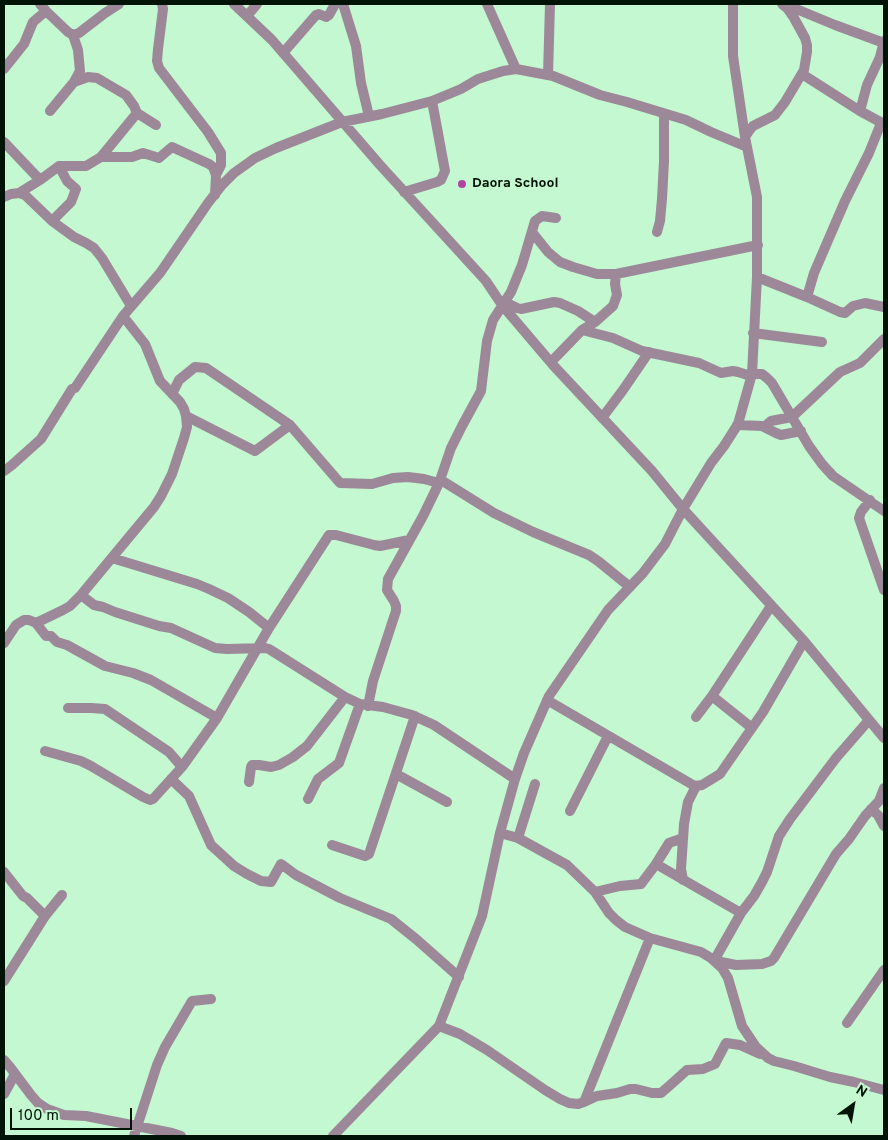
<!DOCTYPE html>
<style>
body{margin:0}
#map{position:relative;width:888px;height:1140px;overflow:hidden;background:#c3f8d0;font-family:Overpass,sans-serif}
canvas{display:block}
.frame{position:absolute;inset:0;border:5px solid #011206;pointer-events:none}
.north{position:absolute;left:828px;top:1080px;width:50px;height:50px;-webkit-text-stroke:4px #c3f8d0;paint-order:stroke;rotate:32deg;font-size:14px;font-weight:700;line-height:20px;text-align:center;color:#011206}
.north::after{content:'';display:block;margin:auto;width:18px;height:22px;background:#011206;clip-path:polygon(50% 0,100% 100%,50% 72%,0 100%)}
.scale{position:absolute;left:10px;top:1108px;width:122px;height:22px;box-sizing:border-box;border:2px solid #011206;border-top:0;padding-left:6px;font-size:15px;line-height:18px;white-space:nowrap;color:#011206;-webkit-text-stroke:4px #c3f8d0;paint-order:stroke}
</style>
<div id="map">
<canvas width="888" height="1140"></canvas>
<div class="frame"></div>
<div class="north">N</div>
<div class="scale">100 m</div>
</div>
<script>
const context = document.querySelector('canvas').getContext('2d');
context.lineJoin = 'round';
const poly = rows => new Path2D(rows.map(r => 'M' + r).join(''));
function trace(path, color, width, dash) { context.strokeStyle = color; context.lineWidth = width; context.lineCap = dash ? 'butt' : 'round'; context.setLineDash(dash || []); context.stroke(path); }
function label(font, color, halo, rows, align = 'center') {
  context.font = font + ' Overpass,sans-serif'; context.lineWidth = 5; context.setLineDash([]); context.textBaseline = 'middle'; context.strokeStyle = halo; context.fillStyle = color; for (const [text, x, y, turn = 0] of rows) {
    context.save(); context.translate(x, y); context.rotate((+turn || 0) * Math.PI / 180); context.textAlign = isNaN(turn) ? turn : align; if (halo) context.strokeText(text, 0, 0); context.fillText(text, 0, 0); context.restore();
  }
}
const minor = poly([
 [40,4,46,11,68,32,73,35,79,33,105,13,119,4],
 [162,4,163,9,158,49,157,61,159,68,208,132,221,153,221,165,216,175],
 [234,4,272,40,380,165,486,281,502,305,553,365,652,471,683,509,804,641,884,738],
 [343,4,356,46,361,83,369,116],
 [487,4,516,69],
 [784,4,835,25,884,43],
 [247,16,257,4],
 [283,53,316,15,319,14,326,17,329,15,334,6],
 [4,69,24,44,33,22,46,11],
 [802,74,860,111,884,124],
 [548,75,550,4],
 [74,82,88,77,97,78,126,95,134,106,137,113,156,125],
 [50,111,74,82,80,71,78,50,73,35],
 [860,111,867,85,880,57,884,41],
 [745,137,749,131,753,126,775,115,785,102,804,70,807,52,807,45,805,38,794,18,787,8,782,4],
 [4,142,40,180],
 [101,157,132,157,143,153,159,158,172,147,209,164,213,167,216,175,215,195],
 [404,192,437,182,441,180,445,171,432,101],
 [19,193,40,180,59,166,86,166,101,157,137,113],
 [4,197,11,194,19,193,25,195,52,221,74,237,86,243,94,248,102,258,131,306],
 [52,221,71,202,76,189,67,181,59,166],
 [532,232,548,252,560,262,573,267,597,274,616,274,758,245],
 [657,232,660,221,662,199,664,161,664,114],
 [757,277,807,297,840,312,845,313,853,306,865,303,884,307],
 [807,297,814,273,845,201,869,153,881,123],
 [505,302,517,308,521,309,554,302,560,303,578,311,595,322],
 [582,330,613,338,642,351,699,363,721,373,733,371,738,372,751,376],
 [753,333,822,342],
 [551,362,582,330,595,322,613,306,617,295,615,284,616,274],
 [752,374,762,374,767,378,772,383,809,446,822,464,833,476,884,511],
 [172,394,179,380,195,367,206,368,290,425,340,483,372,484,393,478,408,477,424,479,439,483],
 [186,416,255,451,290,425],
 [602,418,623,390,649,352],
 [737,425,762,426,776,433,781,435,801,431],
 [764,427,771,421,792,417,840,372,860,363,884,339],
 [4,471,12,465,41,439,72,389,75,388,123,316,160,273,208,203,222,185,234,173,255,158,276,148,342,122,382,114,432,101,461,89,478,79,503,71,516,69,553,76,600,95,627,102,686,120,711,132,747,147],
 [441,480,494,513,533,532,589,555,598,561,630,587],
 [870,500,861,512,859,518,884,590],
 [112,558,197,584,209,589,228,598,249,612,269,628],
 [81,595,94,605,103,607,115,612,159,626,171,628,215,648,227,649,265,648,269,649,345,697,360,704,383,707,412,715,434,725,515,779],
 [36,623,63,610,70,606,81,595,154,507,161,496,172,474,184,438,187,427,186,416,184,409,180,402,160,381,145,344,123,316],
 [4,643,16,625,24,620,29,620,36,623,46,636,51,636,57,642,67,645,105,666,133,673,151,680,217,718],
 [712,696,752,728],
 [547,700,693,785,696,786,702,785,720,774,763,712,804,641],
 [368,706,373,681,396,611,396,606,394,601,387,590,388,579,423,516,439,483,451,448,462,426,481,391,487,341,493,320,511,292,522,265,535,221,542,216,556,218],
 [68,708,91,708,105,709,169,752,182,767],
 [696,717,712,696,771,606],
 [45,751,81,761,91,766,143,797,150,800,153,799,182,767,217,718,269,628,329,535,336,535,374,545,380,546,409,540],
 [396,774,447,802],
 [171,779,189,796,211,845,234,866,247,874,261,881,271,882,281,864,296,875,340,898,391,919,416,939,459,977],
 [249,782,251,767,252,765,259,765,271,767,279,765,293,757,307,746,345,697],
 [308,799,318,779,339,763,360,704],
 [871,809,878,815,884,826],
 [570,811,608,736],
 [500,833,518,838,567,865,595,892,609,913,616,920,625,927,650,938,701,952,711,958,722,968,728,978,742,1026,756,1047,768,1058,774,1061,794,1066,830,1077,854,1082,884,1090],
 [518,838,535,784],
 [332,845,365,856,369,854,415,716],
 [656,864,741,913],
 [4,872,23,896,27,898,45,916],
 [683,880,681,869,684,824,688,802,696,786],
 [595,892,620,886,641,884,656,864,669,843,683,838],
 [715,959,741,913,754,896,762,882,767,872,779,836,790,819,836,758,869,720],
 [716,960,721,962,736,965,762,964,771,961,774,958,836,854,849,839,865,816,879,801,884,788],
 [4,981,45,916,62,895],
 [847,1023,884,970],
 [439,1026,460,1034,487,1050,545,1090,560,1099,569,1103,578,1104,584,1102,597,1096,617,1093,630,1089,636,1089,652,1093,661,1093,668,1087,687,1070,703,1069,715,1064,726,1043,740,1045,760,1054],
 [4,1060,10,1067,31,1095,38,1103,47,1109,64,1115,86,1116,172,1133,181,1136],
 [4,1094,15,1074],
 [584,1102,650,938],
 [134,1136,157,1065,165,1047,192,1001,211,999],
 [333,1136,439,1026,482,916,500,833,515,779,524,753,549,696,608,610,643,573,665,544,683,509,711,463,724,446,738,424,752,374,757,277,757,197,745,137,733,56,733,4]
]);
const markers = [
 [462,184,5,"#af44a4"]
];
const poiNames = [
 ["Daora School",472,184]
];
trace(minor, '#9d8899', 10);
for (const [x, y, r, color] of markers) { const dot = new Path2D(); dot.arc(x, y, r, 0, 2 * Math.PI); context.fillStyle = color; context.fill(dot); trace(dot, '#c3f8d0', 2); }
label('bold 14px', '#011206', '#c3f8d0', poiNames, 'left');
</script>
